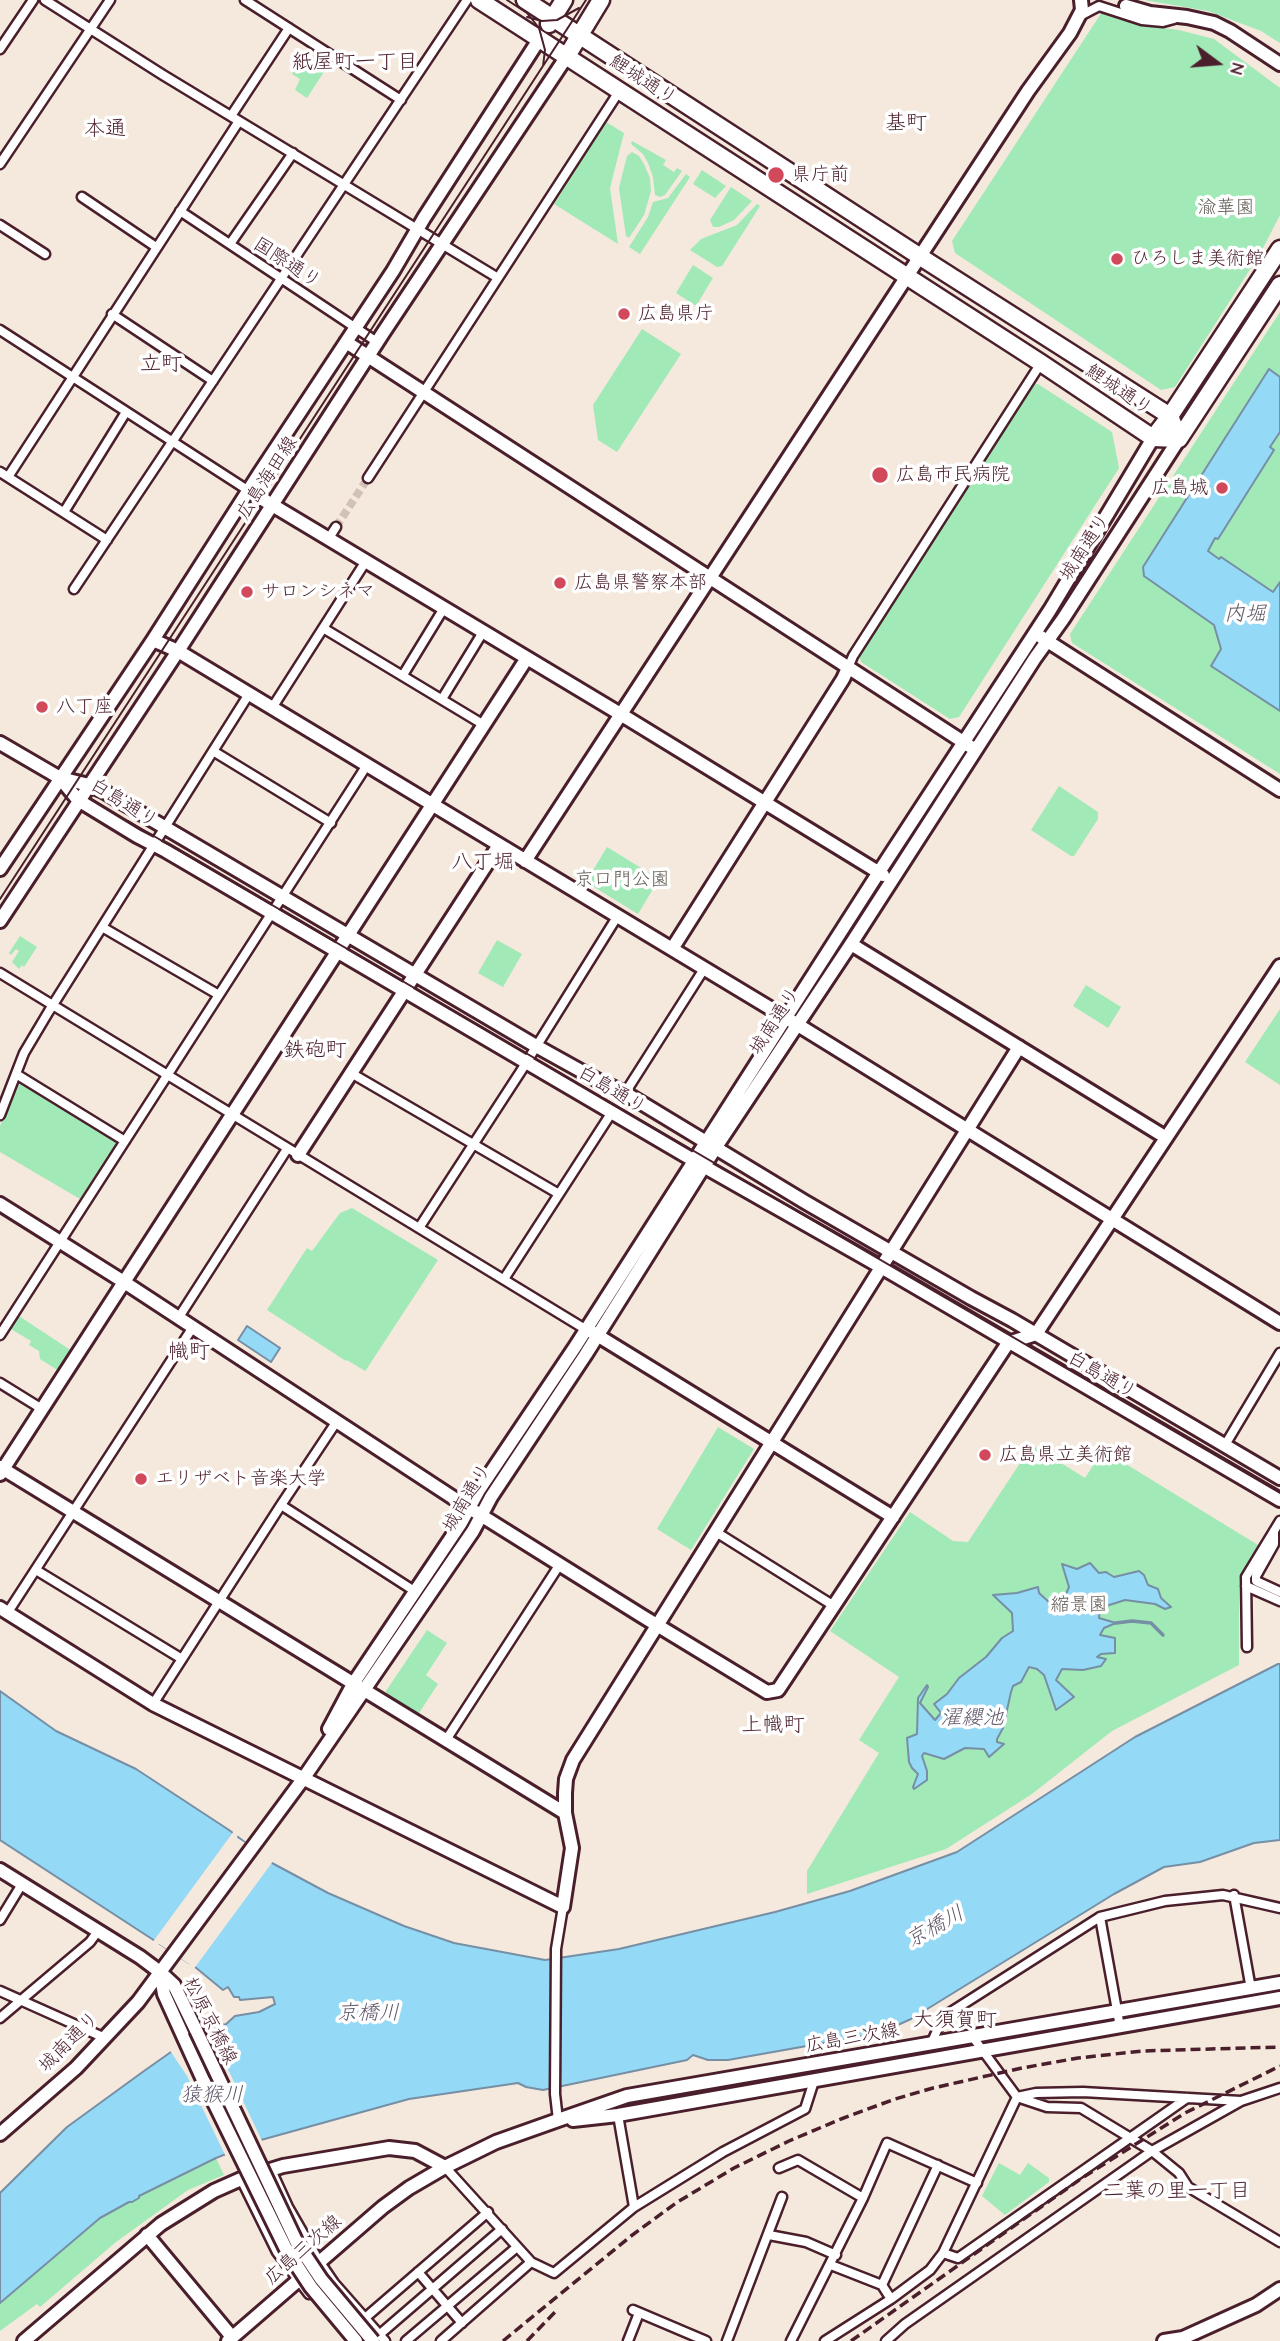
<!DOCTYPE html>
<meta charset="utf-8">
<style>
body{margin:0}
#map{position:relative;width:1280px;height:2341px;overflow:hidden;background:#f4e9dc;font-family:"Comic Neue",sans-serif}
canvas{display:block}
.north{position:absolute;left:1182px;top:28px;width:70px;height:70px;-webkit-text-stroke:5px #fff;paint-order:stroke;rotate:106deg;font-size:19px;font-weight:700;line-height:28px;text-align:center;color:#4a1f2b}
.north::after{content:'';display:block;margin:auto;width:24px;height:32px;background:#4a1f2b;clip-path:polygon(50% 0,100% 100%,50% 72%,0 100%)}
</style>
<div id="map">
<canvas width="1280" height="2341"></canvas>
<div class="north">N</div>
</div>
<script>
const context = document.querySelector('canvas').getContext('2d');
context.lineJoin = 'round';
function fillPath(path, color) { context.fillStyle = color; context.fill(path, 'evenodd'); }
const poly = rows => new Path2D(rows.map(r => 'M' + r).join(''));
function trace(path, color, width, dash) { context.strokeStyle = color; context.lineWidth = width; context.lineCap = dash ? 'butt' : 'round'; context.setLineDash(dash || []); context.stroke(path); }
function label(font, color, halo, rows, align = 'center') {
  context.font = font + ' "Comic Neue","Klee One",sans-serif'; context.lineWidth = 7; context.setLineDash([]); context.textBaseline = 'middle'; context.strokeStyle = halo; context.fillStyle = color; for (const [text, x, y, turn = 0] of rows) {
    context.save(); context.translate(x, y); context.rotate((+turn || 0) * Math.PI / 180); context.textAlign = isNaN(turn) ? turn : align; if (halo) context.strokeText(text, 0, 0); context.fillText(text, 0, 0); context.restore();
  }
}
const green = poly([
 [1144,0,1280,0,1280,43,1261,31,1208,11],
 [1102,12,1139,25,1179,30,1214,39,1280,88,1280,215,1261,252,1175,387,1161,390,955,253,952,241],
 [316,52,331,61,307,98,295,90,300,79,292,74,301,59,309,63],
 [606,122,624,133,610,188,618,244,554,204],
 [632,141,666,160,663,165,674,172,677,168,682,171,665,195,660,197,655,195,653,177,648,163,643,154,631,144],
 [632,152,639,156,644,164,650,178,651,191,644,215,629,238,626,236,619,188,627,156],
 [702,170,726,186,715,198,693,184],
 [686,174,690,177,640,254,629,247,648,217,653,202,668,198],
 [731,187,752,201,734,220,719,227,713,227,710,220],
 [757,204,760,206,722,266,717,267,690,250,701,239,737,225],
 [693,265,713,278,696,306,676,293],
 [1280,312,1280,774,1072,643,1070,634],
 [642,329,681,354,617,452,598,440,593,405],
 [1038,384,1112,432,1119,468,959,717,950,719,861,662,859,655,1031,385],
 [1059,786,1098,812,1098,819,1074,856,1071,856,1031,830],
 [607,847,659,879,638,914,586,882],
 [20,936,37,947,24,967,22,965,19,969,12,962,19,951,16,949,11,955,9,953],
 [497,940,522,954,503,987,478,973],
 [1086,985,1121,1007,1108,1028,1073,1006],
 [1280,1009,1280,1085,1245,1062],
 [23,1083,115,1141,115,1145,80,1199,0,1152,0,1126,17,1085],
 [352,1208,438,1260,364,1373,365,1371,347,1360,346,1361,267,1310,307,1248,312,1251,340,1213],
 [19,1316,72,1351,59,1371,40,1359,39,1351,29,1345,31,1341,11,1329],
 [718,1427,754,1449,691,1550,657,1529],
 [1032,1445,1085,1478,1103,1450,1258,1545,1239,1578,1239,1665,1112,1731,1032,1794,946,1849,807,1894,807,1871,879,1753,859,1740,899,1677,830,1631,910,1512,953,1541,968,1542],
 [427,1630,447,1643,426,1675,438,1684,417,1716,387,1699,386,1691],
 [216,2158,224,2175,188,2190,116,2242,40,2307,37,2304,0,2331,0,2303,100,2218,138,2196],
 [999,2163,1020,2175,1028,2163,1049,2178,1049,2182,1005,2215,982,2196]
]);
const water = poly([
 [1269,369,1280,377,1280,432,1270,447,1274,450,1218,539,1215,538,1208,551,1219,559,1221,557,1273,592,1280,582,1280,711,1211,666,1221,649,1214,625,1144,576,1143,567,1269,369],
 [247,1326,280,1348,271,1362,238,1340,247,1326],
 [1090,1563,1099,1573,1106,1572,1114,1577,1139,1571,1144,1575,1148,1585,1158,1589,1161,1598,1171,1607,1165,1609,1155,1604,1125,1600,1100,1608,1099,1618,1116,1623,1104,1628,1100,1635,1115,1638,1115,1653,1101,1654,1097,1657,1106,1659,1101,1666,1083,1670,1062,1669,1056,1680,1074,1697,1056,1710,1044,1675,1037,1669,1029,1667,1021,1682,1013,1686,1011,1692,1003,1728,997,1739,997,1742,1004,1744,989,1757,984,1749,965,1748,944,1759,924,1753,922,1756,927,1771,927,1780,914,1789,913,1787,918,1774,912,1768,909,1762,907,1738,917,1734,918,1698,927,1685,928,1687,920,1703,935,1720,941,1713,934,1704,947,1694,959,1678,986,1657,1002,1638,1013,1631,1012,1613,993,1595,1017,1593,1038,1587,1039,1593,1050,1603,1065,1596,1069,1587,1062,1564,1077,1569,1090,1563],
 [1278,1664,1280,1664,1280,1840,1254,1843,1200,1862,1164,1867,1114,1894,911,2019,880,2033,728,2060,708,2060,693,2055,687,2060,543,2090,526,2087,518,2083,409,2099,261,2140,216,2158,139,2196,139,2198,132,2202,129,2202,100,2218,0,2303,0,2193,67,2127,144,2071,178,2047,222,2023,225,2025,235,2016,259,2012,275,2004,273,1997,240,2000,239,1997,234,1997,228,1987,223,1990,195,1967,0,1840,0,1691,56,1731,136,1769,229,1830,272,1863,328,1893,404,1926,454,1943,545,1960,619,1949,775,1912,850,1891,957,1852,1135,1737,1278,1664]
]);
const pier = poly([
 [234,1831,238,1834,237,1838,274,1860,193,1970,189,1964,159,1944,157,1946,152,1943],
 [208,2027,263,2143,226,2157,187,2076,169,2049]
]);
const stream = poly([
 [1116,1623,1132,1621,1151,1623,1163,1635]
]);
const streetTunnel = poly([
 [336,527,368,478]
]);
const street = poly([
 [45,0,163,75,498,278],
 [245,0,401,100],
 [1080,16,1099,6,1142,20,1163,22,1174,19],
 [0,49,33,0],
 [231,116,289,28],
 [0,164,110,0],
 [82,197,156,247],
 [180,211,377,342],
 [0,225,45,254],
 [230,244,293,153],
 [112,314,213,381],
 [0,330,249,491],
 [0,472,107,540],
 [8,477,239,121],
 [368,478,620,90],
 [64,512,126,412],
 [329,538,336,527],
 [74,589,467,0],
 [323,628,484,725],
 [848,668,853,656,1041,363],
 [403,675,444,608],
 [442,699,483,632],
 [272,708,366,561],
 [213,751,331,823],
 [102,927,219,995],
 [0,973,585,1329],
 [351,1073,559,1194],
 [16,1074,125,1141],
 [625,1093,704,969],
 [0,1115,24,1053,49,1011,249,694],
 [419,1228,521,1071,617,917],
 [504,1279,612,1112],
 [179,1317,287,1149],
 [0,1335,367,765],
 [0,1383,42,1409],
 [1225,1445,1280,1353],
 [281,1505,416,1592],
 [1274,1531,1274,1544,1256,1576,1256,1581,1280,1592],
 [716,1532,834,1606],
 [36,1570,182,1659],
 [1246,1586,1280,1601],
 [8,1612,193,1327],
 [1247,1647,1246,1577,1280,1521],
 [153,1704,281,1505,337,1421],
 [446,1740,560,1564],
 [1234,1895,1251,1989],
 [1100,1917,1120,2027],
 [0,1920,22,1884],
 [0,1991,105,2038],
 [0,2018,90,1942,98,1931],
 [972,2036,1017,2097,1047,2107,1081,2108,1152,2151,1179,2173,1188,2187,1280,2242],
 [931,2044,943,2017,1100,1917,1165,1901,1223,1895,1280,1908],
 [618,2115,634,2207],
 [558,2120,555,2094,556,1949,563,1907],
 [445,2167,531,2262,554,2273,634,2207,723,2152,805,2109,814,2081],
 [779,2168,798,2160,863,2198],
 [271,2170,288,2207,319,2261,334,2283,385,2341],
 [241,2179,277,2252,309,2294],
 [769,2235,806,2242,836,2255],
 [943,2253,958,2258,1187,2098],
 [831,2265,882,2285,891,2299],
 [418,2272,462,2323],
 [882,2285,938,2165],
 [633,2310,706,2341],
 [365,2318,488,2212],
 [379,2335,502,2229],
 [406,2341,517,2247],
 [441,2341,531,2262],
 [628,2341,639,2313],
 [727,2341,782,2197],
 [791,2341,863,2198,887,2143,977,2183],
 [825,2341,891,2299,930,2270,943,2253,1017,2097,1036,2093,1083,2092,1241,2101],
 [886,2341,905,2324,1152,2151,1241,2101,1280,2088]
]);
const secondary = poly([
 [1126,6,1150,13,1187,17,1214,23,1230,31,1280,64],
 [346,342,971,747],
 [249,491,622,715,883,875],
 [1041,637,1280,790],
 [153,640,178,651,798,1025,1280,1323],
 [0,743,60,778,89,785,103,791,536,1046,599,1081,625,1093,805,1202,971,1298,1012,1320,1280,1478],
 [60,778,78,800,137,836,166,851,705,1167,881,1267,1280,1500],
 [525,861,1028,91,1070,33,1082,10,1081,0],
 [0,869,153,640,259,474,393,271,424,218,540,38],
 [0,921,178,651,383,333,567,56],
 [851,944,1165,1137],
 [672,949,843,679,848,668],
 [298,1155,499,845],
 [0,1204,124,1282,455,1499,642,1616,767,1692,778,1690,1008,1343,1036,1334,1280,966],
 [592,1332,893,1517],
 [0,1467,565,1813],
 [0,1474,527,658],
 [0,1608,153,1704,563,1907,572,1848,565,1813,565,1793,566,1779,573,1760,1019,1047],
 [329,1729,353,1684,461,1523,479,1490,575,1347,879,872,1050,610,1153,438],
 [0,1870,140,1957,160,1972,174,1985,196,2030],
 [160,1972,164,1994,204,2082],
 [0,2134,76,2068,138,2002,303,1779,473,1531,491,1497,586,1354,716,1147,851,944,1035,658,1063,619,1179,439],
 [147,2235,232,2337],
 [24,2341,161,2224,214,2191,241,2179,283,2166,389,2148,415,2151,445,2167]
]);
const primary = poly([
 [573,2120,618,2115,1280,1998],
 [228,2341,383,2207,409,2188,445,2167,496,2142,558,2120,627,2096,1280,1983],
 [1164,2341,1183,2338,1256,2305,1280,2289]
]);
const highway = poly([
 [479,0,1041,363,1153,438,1179,439],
 [525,0,919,256,1170,416,1179,439],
 [549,24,564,0],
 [567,56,601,0],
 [1153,438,1170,416,1280,249],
 [1179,439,1280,285]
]);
const tram = poly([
 [507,0,527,13,539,28,545,50,543,66],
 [527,17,542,21,557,20,579,8],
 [128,821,1280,1493],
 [0,899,586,0]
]);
const rail = poly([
 [503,2341,631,2236,676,2203,734,2168,789,2141,841,2119,895,2099,933,2088,1022,2068,1078,2058,1142,2051,1280,2047],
 [527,2341,556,2311],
 [851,2341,1082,2178,1185,2113,1280,2066]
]);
const secondaryBridge = poly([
 [196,2030,297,2243,321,2279,373,2341],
 [204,2082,286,2249,311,2287,356,2341]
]);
const markers = [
 [776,175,9,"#d1495b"],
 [1117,259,7,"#d1495b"],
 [624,314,7,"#d1495b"],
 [880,475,9,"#d1495b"],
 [1222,488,7,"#d1495b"],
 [560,583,7,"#d1495b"],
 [247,592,7,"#d1495b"],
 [42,707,7,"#d1495b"],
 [985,1455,7,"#d1495b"],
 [141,1479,7,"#d1495b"]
];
const streetNames = [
 ["鯉城通り",643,80,33],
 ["国際通り",287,263,33],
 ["鯉城通り",1119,390,34],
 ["広島海田線",267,478,-57],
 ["城南通り",1085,547,-57],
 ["白島通り",124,803,32],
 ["城南通り",775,1021,-57],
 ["白島通り",612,1090,31],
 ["白島通り",1102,1375,30],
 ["城南通り",467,1498,-59],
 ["松原京橋線",210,2021,63],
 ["広島三次線",852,2038,-10],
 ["城南通り",69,2042,-45],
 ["広島三次線",303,2250,-41]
];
const poiNames = [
 ["県庁前",792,175],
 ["ひろしま美術館",1131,259],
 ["広島県庁",638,314],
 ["広島市民病院",896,475],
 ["広島城",1208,488,"right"],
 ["広島県警察本部",574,583],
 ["サロンシネマ",261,592],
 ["八丁座",56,707],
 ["広島県立美術館",999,1455],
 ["エリザベト音楽大学",155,1479]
];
const parkNames = [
 ["渝華園",1226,208],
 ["京口門公園",622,880],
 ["縮景園",1079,1605]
];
const neighbourhoodNames = [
 ["紙屋町一丁目",355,62],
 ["基町",906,123],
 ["本通",105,129],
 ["立町",161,364],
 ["八丁堀",483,862],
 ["鉄砲町",315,1050],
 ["幟町",189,1352],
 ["上幟町",773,1725],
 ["大須賀町",955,2020],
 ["二葉の里一丁目",1177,2191]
];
const waterNames = [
 ["内堀",1245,614],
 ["濯纓池",972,1718],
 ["京橋川",935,1927,-29],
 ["京橋川",368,2013],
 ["猿猴川",212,2095]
];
fillPath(green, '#a1e9b7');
fillPath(water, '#94d9f6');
trace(water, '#768fa5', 2);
fillPath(pier, '#f4e9dc');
trace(stream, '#768fa5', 3.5);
trace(streetTunnel, '#d2c1b9', 8, [8, 4]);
trace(street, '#4a1f2b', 13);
trace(secondary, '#4a1f2b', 18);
trace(primary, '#4a1f2b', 18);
trace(highway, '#4a1f2b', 21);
trace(street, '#fff', 8);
trace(secondary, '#fff', 12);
trace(primary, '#fff', 12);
trace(highway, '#fff', 16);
trace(tram, '#4a1f2b', 2);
trace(rail, '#4a1f2b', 3.5, [10, 5]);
trace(secondaryBridge, '#4a1f2b', 18, []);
trace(secondaryBridge, '#fff', 12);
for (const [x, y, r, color] of markers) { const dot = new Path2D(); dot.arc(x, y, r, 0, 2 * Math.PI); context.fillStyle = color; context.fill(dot); trace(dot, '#fff', 2.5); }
label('19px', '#4a1f2b', '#fff', streetNames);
label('19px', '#4a1f2b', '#fff', poiNames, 'left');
label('19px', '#645c55', '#fff', parkNames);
label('21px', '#4a1f2b', '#fff', neighbourhoodNames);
label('italic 21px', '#605768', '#fff', waterNames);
</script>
